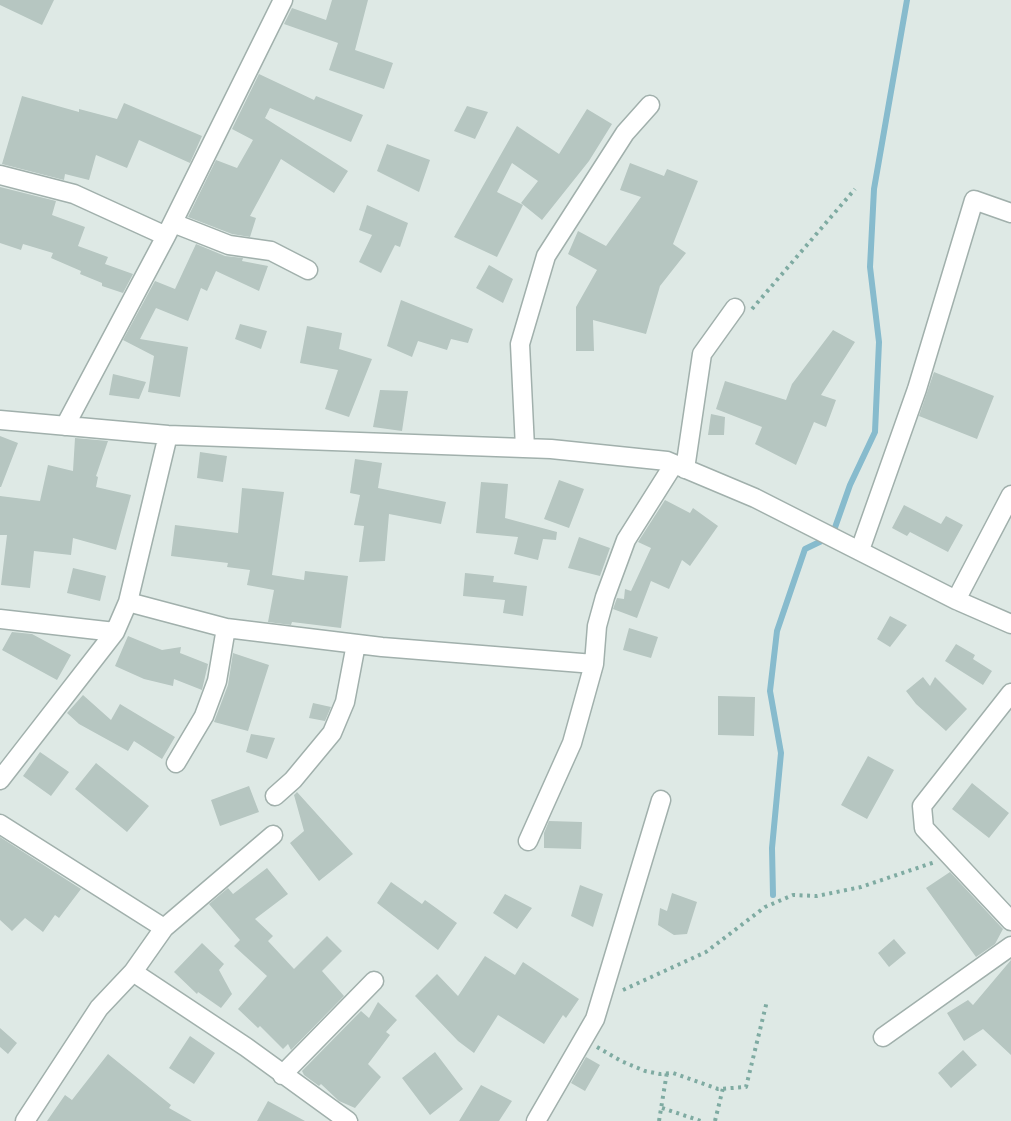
<!DOCTYPE html>
<style>
body{margin:0}
canvas{display:block;background:#dee9e5}
</style>
<canvas width="1011" height="1121"></canvas>
<script>
const context = document.querySelector('canvas').getContext('2d');
context.lineJoin = 'round';
const poly = rows => new Path2D(rows.map(r => 'M' + r).join(''));
function trace(path, color, width, dash) { context.strokeStyle = color; context.lineWidth = width; context.lineCap = dash ? 'butt' : 'round'; context.setLineDash(dash || []); context.stroke(path); }
function fillPath(path, color) { context.fillStyle = color; context.fill(path, 'evenodd'); }
const stream = poly([
 [773,895,772,848,781,753,770,691,777,631,805,549,832,536,850,485,875,432,879,342,870,267,874,189,907,0]
]);
const building = poly([
 [0,0,54,0,42,25,0,5],
 [332,0,368,0,355,50,393,63,384,89,329,70,338,43,284,24,292,8,326,20],
 [259,74,314,100,316,96,363,115,351,142,270,108,265,118,348,171,334,193,281,159,250,216,256,218,250,237,232,234,188,217,216,160,237,168,253,140,232,129],
 [22,96,79,112,79,109,117,119,124,103,202,136,190,163,139,140,127,168,96,155,89,180,65,174,64,180,2,164],
 [467,106,488,112,475,139,454,131],
 [587,109,612,124,589,161,542,220,521,203,538,181,512,163,497,192,523,205,497,257,454,237,517,126,559,154],
 [387,144,430,160,419,192,377,171],
 [630,163,664,176,667,169,698,181,673,244,686,253,660,286,646,334,593,320,594,351,576,351,576,307,597,270,568,254,578,231,606,246,641,197,620,190],
 [0,187,56,201,52,215,85,227,78,246,108,257,105,264,133,274,123,293,102,286,102,283,80,274,81,271,51,258,53,253,23,244,21,250,0,243],
 [367,205,408,223,400,247,395,245,381,273,359,262,372,235,359,230],
 [196,244,225,256,243,258,242,261,268,266,259,291,216,271,207,291,201,288,188,321,156,308,140,339,188,347,180,397,148,392,154,356,123,340,155,281,175,289],
 [489,265,513,279,503,303,476,288],
 [401,300,473,329,468,343,451,339,447,350,418,341,412,357,387,346],
 [240,324,267,331,261,349,235,339],
 [307,326,342,333,339,349,372,359,349,417,325,409,338,370,300,363],
 [833,330,855,342,821,395,836,400,826,427,814,422,796,465,755,444,762,427,716,409,725,381,786,400,792,384],
 [934,372,994,396,977,439,919,416],
 [113,374,146,382,139,399,109,395],
 [380,390,408,391,402,431,373,427],
 [711,414,725,417,724,435,708,435],
 [0,436,18,443,1,487,0,487],
 [75,438,108,441,96,476,98,477,96,487,131,495,116,550,73,538,71,555,34,551,30,588,1,585,7,535,0,535,0,496,40,501,48,465,73,471],
 [200,452,227,456,223,482,197,478],
 [355,459,382,463,378,488,446,502,441,524,389,514,385,561,359,562,364,526,354,525,360,495,350,493],
 [559,480,584,489,569,528,544,519],
 [481,482,508,484,505,518,557,532,556,540,543,539,538,560,514,554,518,537,476,533],
 [242,488,284,492,272,575,304,580,305,571,348,576,341,628,292,622,291,625,268,622,274,590,247,585,250,570,227,567,228,563,171,556,175,525,238,533],
 [665,500,690,513,693,508,718,526,690,566,682,560,669,589,651,581,637,618,613,609,617,598,624,599,625,589,631,591,651,548,638,542],
 [904,505,941,524,946,516,963,525,948,552,910,532,907,536,892,528],
 [579,537,610,548,600,576,568,568],
 [73,568,106,576,100,601,67,593],
 [465,573,494,576,493,582,527,586,523,616,503,613,505,600,463,596],
 [890,616,907,625,890,647,877,639],
 [629,628,658,637,651,658,623,650],
 [12,632,32,634,71,655,57,680,2,650],
 [128,636,162,650,181,647,180,653,208,664,202,690,174,679,173,686,144,679,115,666],
 [956,644,975,655,973,659,992,671,983,685,945,661],
 [233,653,269,665,248,731,214,722,228,685],
 [923,677,930,686,935,677,967,709,946,731,916,704,906,691],
 [83,695,111,720,120,704,175,737,162,759,134,741,128,751,79,724,67,713],
 [718,696,755,697,754,736,718,735],
 [313,703,331,707,325,721,309,718],
 [251,734,275,738,267,759,246,752],
 [40,752,69,772,51,796,23,776],
 [868,756,894,770,867,819,841,805],
 [96,763,149,806,127,832,75,789],
 [972,783,1009,813,989,838,952,809],
 [249,786,259,812,220,826,211,800],
 [297,792,353,854,319,881,290,843,304,831,294,795],
 [549,821,582,822,581,849,544,848,544,833],
 [0,837,81,889,59,918,55,915,43,932,25,918,12,931,0,920],
 [267,868,288,894,255,919,273,936,268,941,294,969,327,936,342,951,322,971,344,996,291,1050,288,1044,283,1049,260,1026,258,1028,238,1009,267,976,234,946,240,940,209,904,228,888,233,894],
 [950,872,1003,929,995,944,976,957,926,888],
 [391,882,422,904,425,900,457,923,438,950,377,903],
 [580,885,603,894,593,927,571,916],
 [672,893,697,902,687,934,674,935,658,925,660,908,667,911],
 [505,894,532,908,517,929,493,913],
 [894,939,906,953,889,967,878,953],
 [202,943,224,964,219,970,232,994,221,1008,198,992,197,994,174,972],
 [485,956,515,975,523,962,579,999,566,1018,563,1015,544,1044,498,1015,474,1053,458,1041,415,996,437,974,458,996],
 [1011,960,1011,1055,983,1029,964,1041,947,1013,968,1000,973,1005],
 [378,1002,397,1020,386,1032,390,1035,368,1064,381,1077,355,1108,339,1101,321,1084,319,1086,304,1075,302,1071,361,1011,369,1018],
 [0,1028,17,1043,8,1054,0,1047],
 [190,1036,215,1053,194,1084,169,1068],
 [963,1050,977,1065,951,1088,938,1073],
 [435,1052,463,1089,430,1115,402,1078],
 [108,1054,171,1105,169,1108,192,1121,47,1121,65,1095,72,1100],
 [586,1057,600,1065,585,1091,571,1083],
 [481,1085,512,1101,499,1121,459,1121],
 [268,1101,305,1121,257,1121]
]);
const path = poly([
 [752,309,855,189],
 [623,990,706,952,765,907,793,895,817,896,861,887,935,862],
 [597,1047,621,1061,645,1071,660,1074,673,1073,718,1089,746,1087,767,1001],
 [662,1108,701,1121],
 [659,1121,667,1072],
 [715,1121,723,1088]
]);
const minor = poly([
 [0,175,74,194,166,236],
 [173,223,229,245,271,251,308,270],
 [0,420,168,435,551,449,667,461,755,498,956,600,1011,624],
 [65,426,166,236,283,0],
 [525,448,520,344,546,256,625,133,650,105],
 [685,469,702,354,735,308],
 [860,550,917,389,974,200,1011,213],
 [956,600,1011,495],
 [128,602,226,628,382,647,594,664],
 [0,619,115,632],
 [1011,693,922,806,924,828,1011,921],
 [176,763,204,716,217,681,226,628],
 [0,780,115,632,128,602,168,435],
 [275,796,293,780,332,733,345,702,356,644],
 [0,824,164,928],
 [528,841,572,743,594,664,597,626,605,597,626,540,674,464],
 [133,972,246,1047,348,1121],
 [883,1037,1011,946],
 [282,1075,374,981],
 [25,1121,99,1008,133,972,164,928,273,835],
 [536,1121,595,1019,661,800]
]);
trace(stream, '#87bbcd', 6);
fillPath(building, '#b6c6c1');
trace(minor, '#a1b0ac', 21);
trace(path, '#7faba2', 4, [3, 4.5]);
trace(minor, '#fff', 18);
</script>
